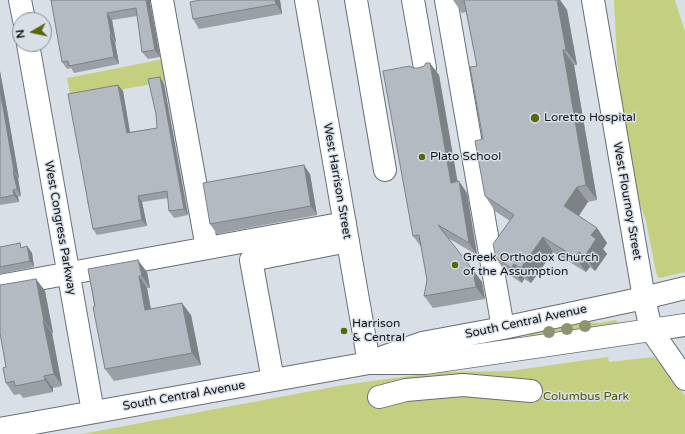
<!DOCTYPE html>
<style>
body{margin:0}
#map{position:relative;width:685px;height:434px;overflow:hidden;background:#d8dfe7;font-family:"Varela Round",sans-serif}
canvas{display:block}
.north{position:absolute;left:12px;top:12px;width:40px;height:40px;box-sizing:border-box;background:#d8dfe7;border:1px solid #898e94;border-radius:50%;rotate:261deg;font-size:11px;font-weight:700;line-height:16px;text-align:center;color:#121517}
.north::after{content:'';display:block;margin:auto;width:14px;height:18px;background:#59660a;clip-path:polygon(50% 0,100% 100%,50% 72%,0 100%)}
</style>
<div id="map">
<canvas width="685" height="434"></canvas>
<div class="north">N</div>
</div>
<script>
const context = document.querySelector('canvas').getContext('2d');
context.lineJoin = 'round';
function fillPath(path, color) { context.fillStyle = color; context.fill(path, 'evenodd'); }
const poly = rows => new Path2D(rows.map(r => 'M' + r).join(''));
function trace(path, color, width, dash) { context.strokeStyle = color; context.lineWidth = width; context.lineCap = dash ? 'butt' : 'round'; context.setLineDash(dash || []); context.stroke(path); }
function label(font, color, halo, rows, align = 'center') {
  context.font = font + ' "Varela Round",sans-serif'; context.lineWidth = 3; context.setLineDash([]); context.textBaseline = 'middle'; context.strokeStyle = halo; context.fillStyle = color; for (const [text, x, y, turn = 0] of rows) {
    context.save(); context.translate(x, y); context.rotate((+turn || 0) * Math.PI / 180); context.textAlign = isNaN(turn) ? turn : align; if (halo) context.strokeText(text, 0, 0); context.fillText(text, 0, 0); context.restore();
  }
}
const green = poly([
 [614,0,675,0,685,32,685,272,660,278,658,277,656,272,646,221,640,204,621,97,617,60],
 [164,59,168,81,71,99,67,78],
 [616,320,617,321,618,323,618,324,530,337,529,335,529,333,531,332,585,322,599,323],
 [608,357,609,362,653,357,664,364,685,396,685,434,82,434,344,385,416,375,446,372,510,371]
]);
const minor = poly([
 [20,0,24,20],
 [162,0,207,248],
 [306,0,369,363],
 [356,0,385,170],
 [413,0,425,68],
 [446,0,503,328],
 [28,44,93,412],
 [0,286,345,223],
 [383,357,422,343,503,328,644,298],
 [273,380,251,260,348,241],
 [379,397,406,390,463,385,531,391],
 [0,429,369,363,425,363,651,330,644,298,593,0]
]);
const major = poly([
 [644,298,685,288],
 [651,330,685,325]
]);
const highway = poly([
 [651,330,685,379]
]);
const trees = [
 [585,326],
 [567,329],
 [549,332]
];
const wall = poly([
 [51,0,150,2,160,57,148,59,142,52,137,16,112,20,116,42,115,42,119,64,74,73,71,68,67,69,62,62],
 [200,0,280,0,282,14,199,29,193,19],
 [453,0,560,0,567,10,577,65,574,65,597,200,588,202,579,216,597,228,607,243,603,249,607,254,595,271,590,267,586,272,553,252,531,283,524,279,522,283,506,273,496,258,510,221,495,211,485,196,483,139,477,66,466,12,462,13],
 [413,68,439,75,457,182,467,193,477,255,448,238,482,282,485,299,433,308,424,296,427,280,422,248,413,236],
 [0,71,19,178,18,178,21,196,18,197,19,202,0,205],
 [160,77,164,84,188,215,174,218,169,211,168,198,142,202,147,226,97,235,93,229,88,204,87,202,118,85,123,91,130,132,157,128],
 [310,174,317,215,217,234,210,224],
 [27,246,32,253,34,267,0,274,0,247,23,247],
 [88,269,147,272,150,288,147,288,151,309,191,315,201,365,114,381,105,369],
 [36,279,45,291,53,333,52,333,62,386,53,388,53,392,23,398,20,394,14,395,6,383]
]);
const shadedWall = poly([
 [146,0,150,0,150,2,160,57,155,50],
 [275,0,280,0,282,14,276,4],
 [557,0,560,0,567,10,577,65,566,50],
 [107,13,112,20,116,42,111,35],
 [110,35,115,42,119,64,114,57],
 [563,50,574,65,597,200,586,185],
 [430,63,439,75,460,195,451,183],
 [0,71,7,109,19,178,14,171,0,90],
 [160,77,164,84,188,215,184,209],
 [118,85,123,91,131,139,127,133],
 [304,165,310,174,317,215,311,206],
 [13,171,18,178,21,196,17,189],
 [459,181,467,193,477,255,469,243],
 [577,187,588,202,575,221,564,206],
 [13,190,18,197,19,202,14,195],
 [138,196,142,202,147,226,142,220],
 [597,228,607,243,603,249,607,254,595,271,585,256,591,235],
 [543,237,553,252,531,283,521,268],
 [27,246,32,253,34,267,30,261],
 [579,252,590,267,586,272,575,257],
 [138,260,147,272,150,288,142,276],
 [514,264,524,279,522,283,511,268],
 [473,270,482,282,485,299,476,287],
 [139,276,147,288,153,322,145,310],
 [36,279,45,291,53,333,44,321],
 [182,303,191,315,201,365,192,353],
 [43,321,52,333,62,386,54,374],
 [44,376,53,388,53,392,45,380]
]);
const building = poly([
 [51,0,146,0,155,50,142,52,136,8,107,13,111,35,110,35,114,57,69,66,68,61,62,62,51,0],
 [200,0,275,0,276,4,193,19,190,2,200,0],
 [464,0,557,0,566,50,563,50,586,185,577,187,564,206,597,228,591,235,596,239,585,256,579,252,575,257,543,237,521,268,514,264,511,268,496,258,493,244,514,215,485,196,475,141,483,139,470,67,477,66,464,0],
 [426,63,430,63,451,183,459,181,469,243,438,225,473,270,476,287,424,296,427,280,419,235,413,236,383,71,410,66,413,68,418,68,424,66,426,63],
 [160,77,184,209,169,211,167,191,138,196,142,220,93,229,68,94,118,85,127,133,157,128,156,114,148,79,160,77],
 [0,90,14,171,13,171,17,189,13,190,14,195,0,198,0,90],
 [304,165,311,206,210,224,203,183,304,165],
 [20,243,21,248,27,246,30,261,0,267,0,247,20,243],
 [138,260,142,276,139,276,145,310,182,303,192,353,105,369,93,307,95,306,88,269,138,260],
 [36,279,44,321,43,321,54,374,44,376,45,380,15,386,14,381,6,383,3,368,6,367,0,333,0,285,36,279]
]);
const markers = [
 [535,118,5,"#59660a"],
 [422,157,4,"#59660a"],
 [455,265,4,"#59660a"],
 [344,331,4,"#59660a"]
];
const poiNames = [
 ["Loretto Hospital",544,118],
 ["Plato School",430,157],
 ["Greek Orthodox Church",463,258],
 ["of the Assumption",463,272],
 ["Harrison",352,324],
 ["& Central",352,338]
];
const streetNames = [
 ["West Harrison Street",337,181,80],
 ["West Flournoy Street",627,201,80],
 ["West Congress Parkway",60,228,80],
 ["South Central Avenue",526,322,-12],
 ["South Central Avenue",184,396,-10]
];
const parkNames = [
 ["Columbus Park",586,397]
];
fillPath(green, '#c4d080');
trace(minor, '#686e75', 24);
trace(major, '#686e75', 24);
trace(highway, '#686e75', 24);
trace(minor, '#fff', 22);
trace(major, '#fff', 22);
trace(highway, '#fff', 22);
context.fillStyle = '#8d946f';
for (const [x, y] of trees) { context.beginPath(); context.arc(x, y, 6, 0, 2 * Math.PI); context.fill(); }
fillPath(wall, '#9aa0a6');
fillPath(shadedWall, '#7d8287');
fillPath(building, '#b3bac1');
trace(building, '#7d8287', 1);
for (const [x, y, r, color] of markers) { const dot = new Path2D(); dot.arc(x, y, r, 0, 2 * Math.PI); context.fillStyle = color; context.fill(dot); trace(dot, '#d8dfe7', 1.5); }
label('12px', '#121517', '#d8dfe7', poiNames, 'left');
label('12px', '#121517', '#d8dfe7', streetNames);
label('12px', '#4f570d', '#d8dfe7', parkNames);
</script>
